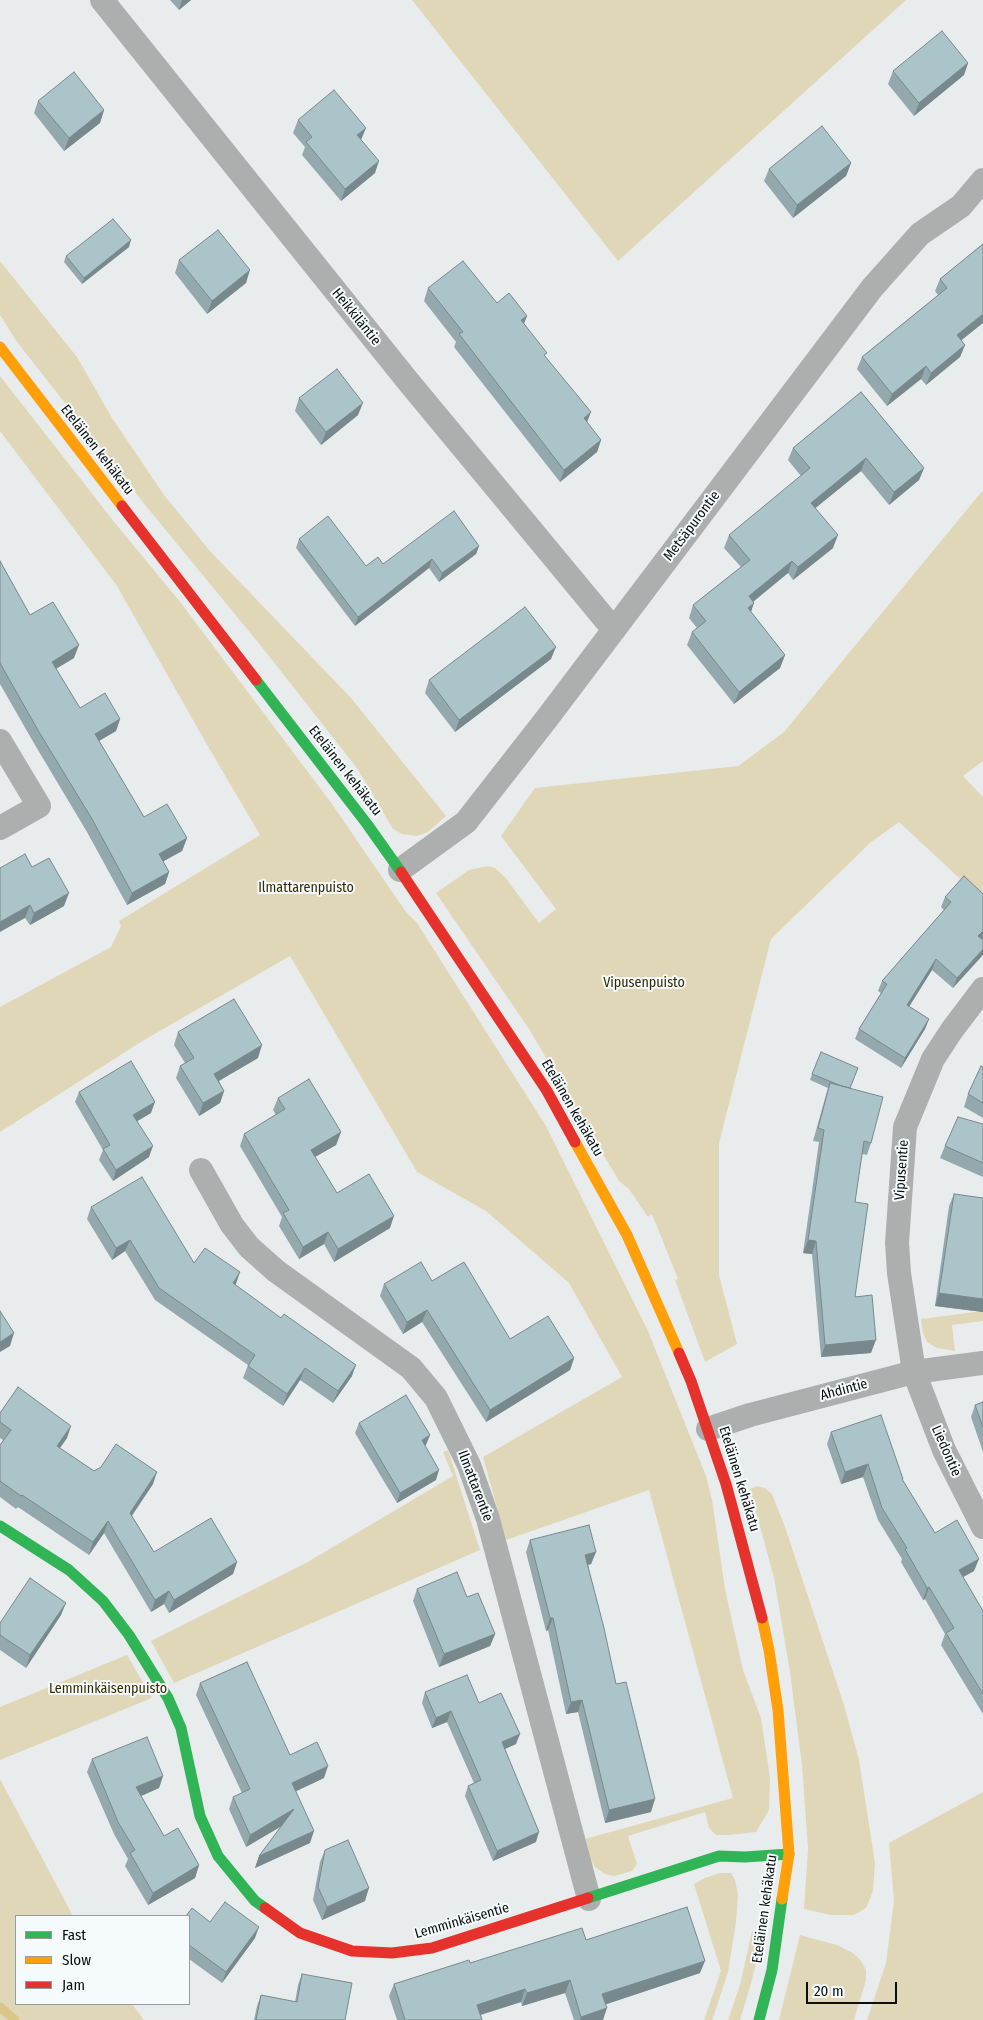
<!DOCTYPE html>
<meta charset="utf-8">
<style>
body{margin:0}
#map{position:relative;width:983px;height:2020px;overflow:hidden;background:#e9eced;font-family:"Fira Sans Condensed",sans-serif}
canvas{display:block}
.legend{position:absolute;left:15px;top:1915px;width:175px;height:90px;box-sizing:border-box;background:#f5fbfc;border:1px solid #989c9d;margin:0;padding:6px 9px;list-style:none;font-size:15px;color:#0c0e0e}
.legend li{display:flex;align-items:center;gap:10px;height:25px}
.legend b{width:25px;border:1px solid #989c9d}
.scale{position:absolute;left:806px;top:1982px;width:91px;height:22px;box-sizing:border-box;border:2px solid #0c0e0e;border-top:0;padding-left:6px;font-size:15px;line-height:18px;white-space:nowrap;color:#0c0e0e;-webkit-text-stroke:4px #f5fbfc;paint-order:stroke}
</style>
<div id="map">
<canvas width="983" height="2020"></canvas>
<ul class="legend">
<li><b style="height:6px;background:#30b455"></b>Fast</li>
<li><b style="height:6px;background:#ff9f0a"></b>Slow</li>
<li><b style="height:6px;background:#e5322d"></b>Jam</li>
</ul>
<div class="scale">20 m</div>
</div>
<script>
const context = document.querySelector('canvas').getContext('2d');
context.lineJoin = 'round';
function fillPath(path, color) { context.fillStyle = color; context.fill(path, 'evenodd'); }
const poly = rows => new Path2D(rows.map(r => 'M' + r).join(''));
function trace(path, color, width, dash) { context.strokeStyle = color; context.lineWidth = width; context.lineCap = dash ? 'butt' : 'round'; context.setLineDash(dash || []); context.stroke(path); }
function label(font, color, halo, rows, align = 'center') {
  context.font = font + ' "Fira Sans Condensed",sans-serif'; context.lineWidth = 4; context.setLineDash([]); context.textBaseline = 'middle'; context.strokeStyle = halo; context.fillStyle = color; for (const [text, x, y, turn = 0] of rows) {
    context.save(); context.translate(x, y); context.rotate((+turn || 0) * Math.PI / 180); context.textAlign = isNaN(turn) ? turn : align; if (halo) context.strokeText(text, 0, 0); context.fillText(text, 0, 0); context.restore();
  }
}
const green = poly([
 [412,0,906,0,618,261],
 [0,261,77,357,112,418,164,495,210,551,351,698,446,816,428,832,417,836,402,834,393,829,357,768,261,646,146,506,17,342,0,315],
 [0,376,115,523,181,603,332,804,406,912,417,923,546,1126,648,1331,706,1476,712,1500,725,1589,743,1670,761,1718,770,1778,769,1810,756,1832,730,1835,716,1835,709,1828,705,1812,628,1836,637,1864,632,1871,614,1876,605,1874,595,1867,591,1861,585,1839,733,1798,649,1490,506,1540,483,1457,622,1377,569,1283,486,1211,417,1172,290,956,144,1040,0,1132,0,1007,111,947,121,926,119,921,260,835,206,743,117,586,0,431],
 [983,490,983,761,963,776,983,797,983,900,899,822,871,842,771,939,719,1143,719,1275,737,1344,705,1362,675,1280,678,1279,652,1214,648,1217,629,1189,619,1181,529,1029,436,893,469,870,488,866,495,868,505,877,539,923,556,909,501,836,535,788,738,766,784,732],
 [983,1311,983,1321,952,1325,955,1351,937,1348,927,1342,923,1333,921,1319],
 [448,1450,480,1550,174,1683,151,1641,306,1563,453,1476,443,1452],
 [757,1486,765,1488,772,1494,785,1527,844,1705,859,1760,875,1863,873,1891,866,1908,854,1915,831,1915,804,1909,808,1849,802,1765,790,1672,774,1578,750,1489],
 [127,1655,152,1698,0,1760,0,1707],
 [0,1779,73,1916,16,1916,16,2004,132,2004,144,2020,0,2020],
 [983,1792,983,2020,867,2020,886,1963,894,1901,889,1843],
 [720,1873,731,1873,735,1880,738,1895,736,1922,728,1972,714,2015,712,2020,704,2020,721,1971,694,1884,705,1878],
 [752,1931,764,1931,750,1987,740,2020,728,2020,740,1985],
 [800,1935,837,1945,853,1953,861,1961,866,1970,866,1980,854,2020,779,2020]
]);
const stream = poly([
 [0,2007,15,2020]
]);
const street = poly([
 [102,0,407,380,614,630],
 [0,741,39,806,0,828],
 [400,870,466,822,548,717,872,288,920,234,961,206,983,180],
 [983,989,952,1030,933,1059,905,1127,897,1243,899,1273,914,1372,944,1450,983,1527],
 [201,1170,232,1225,249,1247,276,1271,411,1368,436,1398,469,1465,488,1519,589,1899],
 [708,1429,750,1415,914,1372,983,1363]
]);
const fast = poly([
 [256,680,367,824,401,872],
 [0,1526,69,1570,103,1601,129,1635,168,1698,181,1728,200,1816,218,1856,255,1901,265,1908],
 [588,1898,719,1856,745,1857,789,1854],
 [759,2020,772,1970,782,1899]
]);
const slow = poly([
 [0,347,122,506],
 [575,1142,627,1235,679,1353],
 [762,1618,769,1650,778,1710,789,1854,782,1899]
]);
const jam = poly([
 [122,506,256,680],
 [401,872,547,1091,575,1142],
 [679,1353,691,1381,726,1484,762,1618],
 [265,1908,300,1933,352,1951,392,1953,432,1948,588,1898]
]);
const wall = poly([
 [170,0,191,0,179,10],
 [968,63,964,75,914,116,888,84,893,71],
 [38,101,104,110,100,123,64,151,34,113],
 [298,120,361,140,375,173,341,201,302,155,305,147,293,133],
 [851,163,846,176,793,218,764,181,769,169],
 [983,244,961,340,965,345,960,357,926,385,921,379,887,406,857,369,862,357,938,295,935,291,940,279],
 [129,247,82,284,64,262,66,256],
 [179,260,246,283,207,314,175,273],
 [428,288,497,303,527,316,524,323,587,422,601,440,597,452,560,482,454,347,456,342,424,301],
 [861,392,924,468,919,480,889,505,861,471,815,508,833,548,793,580,788,573,753,602,751,612,785,655,780,668,734,704,687,645,692,632,697,628,689,618,693,605,741,567,724,548,729,535,801,476,788,460,793,448],
 [299,398,358,415,321,445,295,411],
 [299,539,366,566,383,564,479,546,476,554,439,582,429,568,355,626,296,548],
 [0,561,30,615,74,658,56,669,80,708,120,719,116,731,99,741,144,817,187,838,182,851,163,861,169,872,165,884,127,905,87,832,35,745,0,684],
 [551,659,455,732,425,693,429,680],
 [32,867,64,906,30,925,25,918],
 [964,876,983,938,953,988,932,970,909,1007,929,1019,925,1029,901,1068,855,1039,859,1029,881,993,878,991,882,981,944,910,941,907,945,897],
 [178,1032,258,1058,219,1081,224,1091,220,1103,199,1116,176,1078,180,1066,185,1063,174,1045],
 [983,1067,983,1118,964,1107,968,1094],
 [858,1068,850,1088,871,1143,867,1155,862,1154,855,1202,855,1297,871,1353,821,1357,812,1254,803,1253,819,1142,813,1141,828,1088,810,1080,812,1074],
 [79,1092,151,1113,137,1121,149,1157,113,1181,99,1160,103,1150,75,1102],
 [278,1098,341,1132,336,1145,315,1157,337,1193,390,1228,334,1262,324,1244,299,1259,279,1226,282,1217,240,1146,244,1134,276,1115,273,1110],
 [983,1124,983,1177,940,1158,945,1146],
 [954,1194,983,1198,983,1312,935,1306,949,1206],
 [91,1207,235,1285,352,1376,333,1403,300,1380,283,1406,243,1378,248,1365,155,1300,125,1251,112,1260,87,1219],
 [432,1281,510,1339,574,1358,570,1370,486,1422,422,1322,403,1334,380,1296,384,1284],
 [983,1402,983,1452,971,1417,975,1405],
 [0,1413,67,1438,60,1448,94,1471,153,1484,132,1516,154,1552,237,1562,233,1574,169,1613,164,1604,151,1612,104,1533,89,1555,18,1507,16,1509,0,1497,0,1445,3,1440,0,1438],
 [359,1423,426,1445,425,1446,436,1480,397,1503,355,1433],
 [831,1432,903,1479,902,1480,935,1533,974,1571,963,1577,983,1611,983,1714,941,1645,945,1634,925,1599,923,1600,901,1562,902,1559,878,1520,863,1477,841,1484,827,1444],
 [530,1540,596,1552,591,1564,588,1565,616,1684,651,1812,605,1823,578,1712,566,1714,548,1630,546,1631,526,1552],
 [417,1589,467,1597,495,1634,490,1646,439,1667,413,1601],
 [61,1615,26,1668,0,1650,0,1623],
 [200,1683,290,1755,324,1778,296,1791,310,1843,255,1868,259,1856,282,1826,246,1847,229,1809,233,1797,242,1793,196,1695],
 [425,1692,479,1703,516,1744,505,1749,536,1842,493,1861,465,1796,468,1786,474,1783,447,1722,432,1728,422,1703],
 [92,1759,163,1776,159,1788,141,1796,164,1836,199,1865,195,1878,148,1905,125,1866,128,1859,114,1834,87,1772],
 [325,1850,365,1901,322,1920,313,1900,320,1862],
 [189,1916,210,1922,255,1938,222,1983,189,1959],
 [586,1940,700,1973,606,2004,603,2020,574,2020,565,1993,522,2006,521,2002,481,2015,482,2020,397,2020,389,1996,394,1984,470,1963],
 [302,1974,345,2020,254,2020,257,2006,261,1995,295,2002,298,1985]
]);
const shadedWall = poly([
 [182,0,191,0,179,10],
 [968,63,964,75,914,116,919,103],
 [104,110,100,123,64,151,69,138],
 [366,128,361,140,357,135],
 [379,161,375,173,341,201,345,189],
 [851,163,846,176,793,218,797,205],
 [131,240,129,247,82,284,84,278],
 [250,270,246,283,207,314,212,301],
 [983,314,983,323,953,347,957,335],
 [527,316,522,328,521,320],
 [965,345,960,357,926,385,931,373],
 [926,366,921,379,887,406,892,394],
 [363,403,358,415,321,445,326,432],
 [591,412,586,425,584,418],
 [601,440,597,452,560,482,564,470],
 [866,458,861,471,807,515,811,503],
 [924,468,919,480,889,505,894,492],
 [838,535,833,548,793,580,798,567],
 [479,546,476,554,439,582,442,573],
 [432,559,429,568,355,626,358,617],
 [792,561,788,573,744,609,749,596],
 [754,603,750,615,748,608],
 [79,645,74,658,47,674,52,662],
 [556,647,551,659,455,732,459,720],
 [785,655,780,668,734,704,739,692],
 [120,719,116,731,90,746,95,734],
 [187,838,182,851,155,866,159,854],
 [169,872,165,884,127,905,132,893],
 [69,893,64,906,30,925,34,913],
 [30,905,25,918,0,932,0,922],
 [983,931,983,938,974,947,978,936],
 [983,949,983,955,953,988,957,978],
 [936,959,932,970,903,1016,907,1005],
 [929,1019,925,1029,901,1068,905,1058],
 [262,1045,258,1058,210,1086,214,1074],
 [224,1091,220,1103,199,1116,203,1103],
 [155,1102,151,1113,129,1126,133,1115],
 [341,1132,336,1145,306,1162,311,1150],
 [153,1146,149,1157,113,1181,116,1170],
 [394,1216,390,1228,334,1262,338,1249],
 [328,1232,324,1244,299,1259,303,1247],
 [130,1240,125,1251,112,1260,116,1248],
 [808,1240,816,1241,812,1254,803,1253],
 [240,1272,236,1284,228,1295,233,1283],
 [939,1293,983,1299,983,1312,935,1306],
 [427,1310,422,1322,403,1334,407,1322],
 [14,1333,10,1346,0,1352,0,1342],
 [876,1340,871,1353,821,1357,825,1345],
 [574,1358,570,1370,486,1422,490,1410],
 [356,1365,352,1376,333,1403,338,1391],
 [305,1368,300,1380,283,1406,287,1394],
 [71,1426,67,1438,52,1459,57,1446],
 [430,1435,426,1445,418,1450,422,1440],
 [868,1464,863,1477,841,1484,845,1472],
 [439,1470,436,1480,397,1503,400,1493],
 [157,1472,153,1484,125,1525,130,1513],
 [108,1521,104,1533,89,1555,93,1542],
 [596,1552,591,1564,581,1567,585,1555],
 [979,1559,974,1571,954,1582,959,1570],
 [237,1562,233,1574,169,1613,174,1600],
 [929,1587,925,1599,923,1600,927,1588],
 [169,1591,164,1604,151,1612,155,1600],
 [66,1603,61,1615,26,1668,30,1655],
 [550,1618,553,1618,548,1630,546,1631],
 [495,1634,490,1646,439,1667,444,1654],
 [582,1700,578,1712,566,1714,571,1702],
 [451,1711,447,1722,432,1728,436,1718],
 [520,1734,516,1744,498,1752,502,1742],
 [328,1766,324,1778,288,1795,292,1783],
 [163,1776,159,1788,132,1800,136,1787],
 [655,1799,651,1812,605,1823,609,1810],
 [294,1809,290,1821,246,1847,250,1835],
 [314,1831,310,1843,255,1868,259,1856],
 [539,1832,536,1842,493,1861,497,1851],
 [199,1865,195,1878,148,1905,153,1893],
 [369,1888,365,1901,322,1920,327,1907],
 [259,1927,255,1938,222,1983,226,1972],
 [705,1961,700,1973,598,2007,602,1994],
 [570,1980,565,1993,522,2006,527,1993],
 [525,1989,521,2002,473,2017,477,2005],
 [607,2008,603,2020,580,2020,581,2017]
]);
const building = poly([
 [942,31,968,63,919,103,893,71,942,31],
 [74,72,104,110,69,138,38,101,74,72],
 [334,90,366,128,357,135,379,161,345,189,306,142,312,137,298,120,334,90],
 [822,126,851,163,797,205,769,169,822,126],
 [113,219,131,240,84,278,66,256,113,219],
 [218,230,250,270,212,301,179,260,218,230],
 [983,244,983,314,957,335,965,345,931,373,926,366,892,394,862,357,947,288,940,279,983,244],
 [463,261,497,303,509,293,527,316,521,320,547,353,544,355,591,412,584,418,601,440,564,470,459,334,463,332,428,288,463,261],
 [337,369,363,403,326,432,299,398,337,369],
 [861,392,924,468,894,492,866,458,811,503,838,535,798,567,792,561,749,596,754,603,748,608,785,655,739,692,692,632,706,621,693,605,750,560,729,535,810,468,793,448,861,392],
 [454,511,479,546,442,573,432,559,358,617,299,539,328,516,366,566,378,557,383,564,454,511],
 [0,561,30,615,53,602,79,645,52,662,80,708,105,693,120,719,95,734,144,817,167,804,187,838,159,854,169,872,132,893,92,819,39,732,0,663,0,561],
 [525,607,556,647,459,720,429,680,525,607],
 [25,854,32,867,49,858,69,893,34,913,30,905,0,922,0,868,25,854],
 [964,876,983,894,983,931,978,936,983,940,983,949,957,978,936,959,907,1005,929,1019,905,1058,859,1029,887,984,882,981,951,902,945,897,964,876],
 [234,999,262,1045,214,1074,224,1091,203,1103,180,1066,194,1058,178,1032,234,999],
 [821,1052,858,1068,850,1088,839,1085,812,1074,821,1052],
 [131,1061,155,1102,133,1115,153,1146,116,1170,103,1149,110,1145,79,1092,131,1061],
 [981,1066,983,1067,983,1103,968,1094,981,1066],
 [309,1079,341,1132,311,1150,337,1193,369,1174,394,1216,338,1249,328,1232,303,1247,283,1213,289,1210,244,1134,285,1109,278,1098,309,1079],
 [830,1083,883,1097,871,1143,864,1141,855,1202,868,1204,855,1297,872,1295,876,1340,825,1345,816,1241,808,1240,824,1130,818,1128,830,1083],
 [958,1117,983,1124,983,1163,945,1146,958,1117],
 [142,1177,194,1263,205,1248,240,1272,233,1283,281,1318,284,1314,356,1365,338,1391,305,1368,287,1394,248,1366,255,1355,159,1288,130,1240,116,1248,91,1207,142,1177],
 [954,1194,983,1198,983,1299,939,1293,954,1194],
 [421,1262,432,1281,464,1262,510,1339,548,1316,574,1358,490,1410,427,1310,407,1322,384,1284,421,1262],
 [0,1311,14,1333,0,1342,0,1311],
 [18,1387,71,1426,57,1446,94,1471,101,1467,116,1444,157,1472,130,1513,154,1552,211,1518,237,1562,174,1600,169,1591,155,1600,108,1521,93,1542,22,1495,21,1496,0,1481,0,1445,11,1430,0,1422,0,1413,18,1387],
 [406,1395,430,1435,422,1440,439,1470,400,1493,359,1423,406,1395],
 [983,1402,983,1427,975,1405,983,1402],
 [881,1415,903,1479,902,1479,935,1533,957,1520,979,1559,959,1570,983,1611,983,1694,946,1633,954,1628,929,1587,927,1588,905,1549,907,1548,882,1508,868,1464,845,1472,831,1432,881,1415],
 [589,1525,596,1552,585,1555,604,1628,616,1684,626,1682,655,1799,609,1810,582,1700,571,1702,553,1618,550,1618,530,1540,589,1525],
 [457,1572,467,1597,478,1593,495,1634,444,1654,417,1589,457,1572],
 [30,1578,66,1603,30,1655,0,1635,0,1623,30,1578],
 [247,1662,290,1755,317,1742,328,1766,292,1783,314,1831,259,1856,294,1809,250,1835,233,1797,250,1789,200,1683,247,1662],
 [467,1675,479,1703,501,1693,520,1734,502,1742,539,1832,497,1851,468,1786,481,1780,451,1711,436,1718,425,1692,467,1675],
 [147,1737,163,1776,136,1787,164,1836,178,1828,199,1865,153,1893,130,1853,135,1850,118,1822,92,1759,147,1737],
 [348,1840,369,1888,327,1907,318,1887,325,1850,348,1840],
 [225,1902,259,1927,226,1972,189,1945,189,1916,186,1916,192,1908,210,1922,225,1902],
 [687,1907,705,1961,602,1994,607,2008,581,2017,570,1980,527,1993,525,1989,477,2005,482,2020,405,2020,394,1984,469,1960,470,1963,582,1928,586,1940,687,1907],
 [302,1974,352,1983,345,2020,256,2020,261,1995,297,2002,302,1974]
]);
const streetNames = [
 ["Heikkiläntie",356,317,51],
 ["Eteläinen kehäkatu",97,450,52],
 ["Metsäpurontie",692,526,-53],
 ["Eteläinen kehäkatu",345,771,52],
 ["Eteläinen kehäkatu",572,1108,60],
 ["Vipusentie",902,1170,-86],
 ["Ahdintie",844,1390,-15],
 ["Liedontie",946,1451,66],
 ["Eteläinen kehäkatu",739,1479,73],
 ["Ilmattarentie",475,1486,69],
 ["Eteläinen kehäkatu",765,1909,-82],
 ["Lemminkäisentie",462,1921,-16]
];
const parkNames = [
 ["Ilmattarenpuisto",306,888],
 ["Vipusenpuisto",644,983],
 ["Lemminkäisenpuisto",108,1689]
];
fillPath(green, '#e0d7b8');
trace(stream, '#dbc689', 9);
trace(street, '#adafaf', 24);
trace(fast, '#30b455', 11);
trace(slow, '#ff9f0a', 11);
trace(jam, '#e5322d', 11);
fillPath(wall, '#93a9ad');
fillPath(shadedWall, '#78898d');
fillPath(building, '#abc4c9');
trace(building, '#78898d', 1);
label('14px', '#0c0e0e', '#f5fbfc', streetNames);
label('14px', '#372a02', '#f5fbfc', parkNames);
</script>
